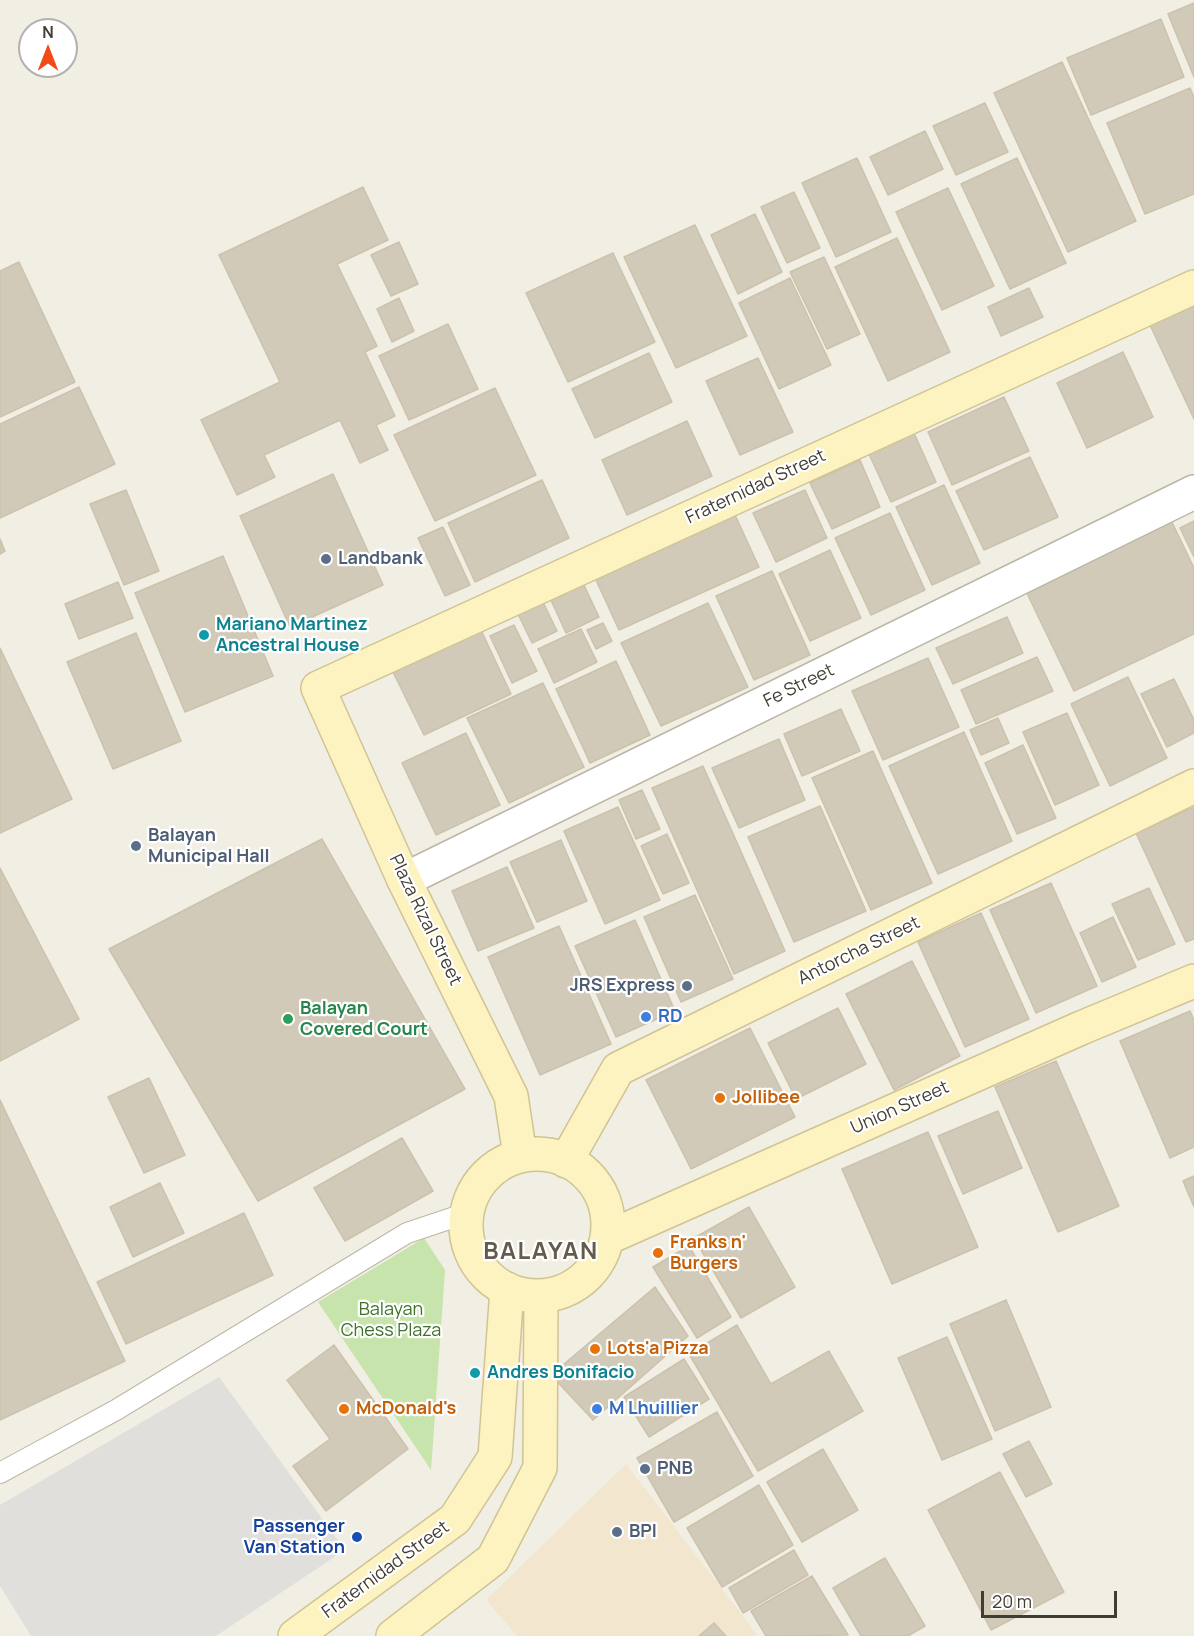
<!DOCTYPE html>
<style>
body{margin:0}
#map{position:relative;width:1194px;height:1636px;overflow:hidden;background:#f1eee3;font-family:Manrope,sans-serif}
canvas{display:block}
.north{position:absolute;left:18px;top:18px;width:60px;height:60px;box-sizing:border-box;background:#fff;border:2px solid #b3b1ad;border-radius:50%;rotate:0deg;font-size:16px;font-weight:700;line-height:24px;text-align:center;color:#423d33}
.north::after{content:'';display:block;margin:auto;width:21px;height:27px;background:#f24b19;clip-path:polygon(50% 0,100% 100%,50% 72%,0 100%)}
.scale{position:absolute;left:981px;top:1591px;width:136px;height:27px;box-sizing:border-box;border:3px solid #423d33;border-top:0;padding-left:8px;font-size:18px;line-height:21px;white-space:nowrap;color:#423d33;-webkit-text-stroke:4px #fff;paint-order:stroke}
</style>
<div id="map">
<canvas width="1194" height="1636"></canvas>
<div class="north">N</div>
<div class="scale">20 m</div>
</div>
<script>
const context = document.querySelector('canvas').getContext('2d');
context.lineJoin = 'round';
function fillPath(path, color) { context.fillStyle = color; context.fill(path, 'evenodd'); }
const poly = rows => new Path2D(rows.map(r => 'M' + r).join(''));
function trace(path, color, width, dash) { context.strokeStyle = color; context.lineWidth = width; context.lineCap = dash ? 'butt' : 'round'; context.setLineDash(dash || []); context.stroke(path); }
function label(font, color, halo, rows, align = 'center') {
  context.font = font + ' Manrope,sans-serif'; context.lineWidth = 4.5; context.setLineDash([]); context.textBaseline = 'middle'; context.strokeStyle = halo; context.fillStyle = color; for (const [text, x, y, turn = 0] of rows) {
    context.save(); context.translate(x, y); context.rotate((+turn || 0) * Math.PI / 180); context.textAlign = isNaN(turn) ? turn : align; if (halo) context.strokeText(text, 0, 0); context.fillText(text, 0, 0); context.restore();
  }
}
const commercial = poly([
 [626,1464,758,1636,517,1636,486,1600]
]);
const green = poly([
 [424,1238,445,1270,431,1470,318,1302]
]);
const parking = poly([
 [219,1377,345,1550,216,1636,31,1636,0,1586,0,1505]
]);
const building = poly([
 [1194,3,1194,77,1168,14,1194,3],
 [1161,19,1184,77,1091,115,1067,58,1161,19],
 [1062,62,1136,221,1068,252,994,93,1062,62],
 [1190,88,1194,97,1194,194,1145,214,1107,123,1190,88],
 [985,103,1008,152,956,175,933,126,985,103],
 [925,131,943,169,888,195,870,157,925,131],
 [857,158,891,232,836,257,802,183,857,158],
 [1017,158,1066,263,1010,289,961,184,1017,158],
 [363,187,388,240,337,264,377,346,365,352,395,416,376,425,388,450,360,463,340,420,264,455,275,477,237,495,201,420,280,382,219,255,363,187],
 [948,188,994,286,942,310,896,212,948,188],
 [794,192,820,248,787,263,761,207,794,192],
 [755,214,782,272,738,294,711,235,755,214],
 [695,225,747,336,676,368,624,257,695,225],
 [897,238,950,352,888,381,835,267,897,238],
 [399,242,418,284,391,296,371,255,399,242],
 [613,253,655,342,568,382,526,293,613,253],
 [824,257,860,334,827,349,790,272,824,257],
 [19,262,75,382,0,417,0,271,19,262],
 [790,278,831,365,779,389,739,303,790,278],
 [1029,288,1043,317,1001,336,988,307,1029,288],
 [399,298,414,331,392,342,377,309,399,298],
 [1194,305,1194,419,1150,325,1194,305],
 [448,324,478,389,409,420,379,356,448,324],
 [1123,352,1153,417,1087,448,1057,383,1123,352],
 [649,353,672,402,595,438,572,389,649,353],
 [758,358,793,432,740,455,706,381,758,358],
 [79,387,115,464,0,518,0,424,79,387],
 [495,388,536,475,435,521,394,435,495,388],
 [1004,397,1029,451,952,485,928,432,1004,397],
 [687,421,712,476,627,515,602,460,687,421],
 [914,433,936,482,891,502,869,454,914,433],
 [1030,457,1058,517,984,550,956,491,1030,457],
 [860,460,880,507,832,529,810,483,860,460],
 [333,474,383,585,290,627,240,516,333,474],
 [542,480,569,538,475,582,448,523,542,480],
 [944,485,980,563,932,585,896,507,944,485],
 [126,490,159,571,124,585,90,504,126,490],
 [805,490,827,538,776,562,753,513,805,490],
 [730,504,759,567,619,630,590,567,730,504],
 [890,513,925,590,871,615,835,538,890,513],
 [1169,516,1194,568,1194,634,1074,691,1023,585,1169,516],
 [1194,521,1194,557,1180,528,1194,521],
 [443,527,470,585,445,596,418,538,443,527],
 [0,539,5,551,0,554,0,539],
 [830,550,861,618,810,641,779,574,830,550],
 [223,556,273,676,185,712,135,593,223,556],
 [772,571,810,655,754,680,716,596,772,571],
 [582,581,599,617,566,633,549,596,582,581],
 [118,582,133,618,79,639,65,604,118,582],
 [543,602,557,631,532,643,518,614,543,602],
 [708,603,748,687,661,726,621,643,708,603],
 [1007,617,1023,653,953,684,936,648,1007,617],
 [603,623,612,641,596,649,587,630,603,623],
 [514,625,537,671,512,683,490,636,514,625],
 [480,628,511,694,424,735,392,670,480,628],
 [581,629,597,662,554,683,538,649,581,629],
 [136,633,181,741,113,769,67,662,136,633],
 [0,648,72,799,0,833,0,648],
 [1037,657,1053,691,976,724,961,690,1037,657],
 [928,658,959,727,883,760,852,691,928,658],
 [616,661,650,735,590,763,556,689,616,661],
 [1128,677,1167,758,1110,786,1071,704,1128,677],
 [1174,679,1194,720,1194,733,1167,747,1141,694,1174,679],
 [543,683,584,767,509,803,467,718,543,683],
 [841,709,860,751,802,776,784,734,841,709],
 [1067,713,1099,785,1055,805,1023,732,1067,713],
 [998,718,1009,743,981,755,970,730,998,718],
 [964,732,1012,841,938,874,889,766,964,732],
 [466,733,500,805,436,835,402,763,466,733],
 [779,739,805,800,739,828,712,768,779,739],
 [1023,745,1056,818,1017,834,985,763,1023,745],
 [873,751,932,883,871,910,812,778,873,751],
 [703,766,785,951,734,974,652,788,703,766],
 [642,790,660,829,636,839,619,800,642,790],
 [820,806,866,911,794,942,748,837,820,806],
 [618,807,660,900,605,924,564,831,618,807],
 [1194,807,1194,939,1186,942,1136,833,1194,807],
 [667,834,689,883,663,894,641,846,667,834],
 [322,839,465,1089,258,1201,109,949,322,839],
 [561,840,587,901,537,922,510,862,561,840],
 [507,867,534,928,478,951,452,891,507,867],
 [0,868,79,1019,0,1061,0,868],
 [1051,883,1097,986,1036,1013,990,910,1051,883],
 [1149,888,1175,944,1138,960,1112,904,1149,888],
 [695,895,733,979,681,1002,644,917,695,895],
 [981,913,1029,1019,965,1047,918,942,981,913],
 [1113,917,1136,967,1102,982,1080,933,1113,917],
 [635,920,675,1011,616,1037,575,946,635,920],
 [559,926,611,1044,540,1075,488,957,559,926],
 [912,961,960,1056,894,1090,846,994,912,961],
 [838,1008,866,1064,796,1099,768,1043,838,1008],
 [1190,1011,1194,1020,1194,1147,1170,1158,1120,1041,1190,1011],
 [750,1028,795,1117,691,1169,646,1080,750,1028],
 [1056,1061,1119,1206,1058,1232,995,1087,1056,1061],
 [149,1078,185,1155,144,1173,108,1097,149,1078],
 [0,1100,125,1361,0,1420,0,1100],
 [998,1111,1022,1168,963,1194,938,1136,998,1111],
 [928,1132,978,1247,892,1284,842,1169,928,1132],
 [402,1138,433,1191,345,1241,314,1188,402,1138],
 [1194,1176,1194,1207,1183,1181,1194,1176],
 [160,1183,184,1233,133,1257,110,1207,160,1183],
 [749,1207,795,1287,741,1318,694,1238,749,1207],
 [244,1213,273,1275,126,1344,97,1282,244,1213],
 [689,1246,731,1317,697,1338,653,1267,689,1246],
 [655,1287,688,1336,593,1420,551,1375,655,1287],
 [1006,1300,1051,1407,995,1431,950,1324,1006,1300],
 [737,1325,771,1384,829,1351,863,1411,758,1471,689,1354,737,1325],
 [947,1337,992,1439,942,1460,898,1358,947,1337],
 [334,1345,408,1449,326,1511,293,1466,330,1439,287,1380,334,1345],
 [684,1359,709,1399,649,1437,624,1397,684,1359],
 [717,1412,753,1476,674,1522,637,1458,717,1412],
 [1029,1441,1052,1484,1026,1497,1003,1454,1029,1441],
 [823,1449,858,1510,802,1542,767,1482,823,1449],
 [1000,1472,1064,1592,991,1630,928,1510,1000,1472],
 [759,1485,793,1545,722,1587,687,1528,759,1485],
 [794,1550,808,1575,743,1613,729,1588,794,1550],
 [885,1558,925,1626,908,1636,861,1636,833,1588,885,1558],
 [812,1576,848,1635,766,1636,751,1611,812,1576],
 [714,1623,726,1636,699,1636,714,1623]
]);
const lane = poly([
 [0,1473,116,1410,407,1233,467,1213]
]);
const street = poly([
 [404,880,1194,492]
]);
const secondary = poly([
 '466 1225a71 71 0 1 1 142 0a71 71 0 1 1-142 0Z',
 [520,1156,511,1096,404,880,318,688,1194,287],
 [566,1161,618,1069,1194,786],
 [607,1238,1081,1028,1194,981],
 [295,1636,455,1519,495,1457,507,1289],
 [393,1636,493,1559,540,1468,541,1296]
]);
const markers = [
 [326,559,6,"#5c6f8a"],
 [204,635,6,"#0f9aa8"],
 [136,846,6,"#5c6f8a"],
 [687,986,6,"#5c6f8a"],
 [646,1017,6,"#3f7fe0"],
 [288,1019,6,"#2e9e5b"],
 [720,1098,6,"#e8710a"],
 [658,1253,6,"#e8710a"],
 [595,1349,6,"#e8710a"],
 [475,1373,6,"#0f9aa8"],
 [344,1409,6,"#e8710a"],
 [597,1409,6,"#3f7fe0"],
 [645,1469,6,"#5c6f8a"],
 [617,1532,6,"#5c6f8a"],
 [357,1537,6,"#1a4fb4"]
];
const streetNames = [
 ["Fraternidad Street",756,487,-25],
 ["Fe Street",799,686,-26],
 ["Plaza Rizal Street",425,920,64],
 ["Antorcha Street",859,951,-26],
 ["Union Street",900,1108,-24],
 ["Fraternidad Street",386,1570,-36]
];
const serviceNames = [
 ["Landbank",338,559],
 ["Balayan",148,836],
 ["Municipal Hall",148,857],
 ["JRS Express",675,986,"right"],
 ["PNB",657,1469],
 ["BPI",629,1532]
];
const cultureNames = [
 ["Mariano Martinez",216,625],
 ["Ancestral House",216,646],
 ["Andres Bonifacio",487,1373]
];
const leisureNames = [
 ["Balayan",300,1009],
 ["Covered Court",300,1030]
];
const shopNames = [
 ["RD",658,1017],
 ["M Lhuillier",609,1409]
];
const foodNames = [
 ["Jollibee",732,1098],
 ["Franks n'",670,1243],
 ["Burgers",670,1264],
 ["Lots'a Pizza",607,1349],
 ["McDonald's",356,1409]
];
const parkNames = [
 ["Balayan",391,1310],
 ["Chess Plaza",391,1331]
];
const transitNames = [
 ["Passenger",345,1527],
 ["Van Station",345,1548]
];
const districtNames = [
 ["BALAYAN",541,1252]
];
fillPath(commercial, '#f3e6ce');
fillPath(green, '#c6e4ac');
fillPath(parking, '#e1dfdb');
fillPath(building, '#d2cab9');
trace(building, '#ccc2ac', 1.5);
trace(lane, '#bcb6a6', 22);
trace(street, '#bcb6a6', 36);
trace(secondary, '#d0c494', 36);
trace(lane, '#fff', 20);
trace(street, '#fff', 33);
trace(secondary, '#fcf3c1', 33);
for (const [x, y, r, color] of markers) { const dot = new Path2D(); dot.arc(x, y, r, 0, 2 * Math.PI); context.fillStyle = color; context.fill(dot); trace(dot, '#fff', 2); }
label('18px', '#423d33', '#fff', streetNames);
label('bold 18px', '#4e5e75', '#fff', serviceNames, 'left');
label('bold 18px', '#0d838f', '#fff', cultureNames, 'left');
label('bold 18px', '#27864d', '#fff', leisureNames, 'left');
label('bold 18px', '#366cbe', '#fff', shopNames, 'left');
label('bold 18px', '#c56008', '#fff', foodNames, 'left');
label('18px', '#3f712a', '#fff', parkNames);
label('bold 18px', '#164399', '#fff', transitNames, 'right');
context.letterSpacing = '1.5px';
label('bold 24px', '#645c4b', '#fff', districtNames);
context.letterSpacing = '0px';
</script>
